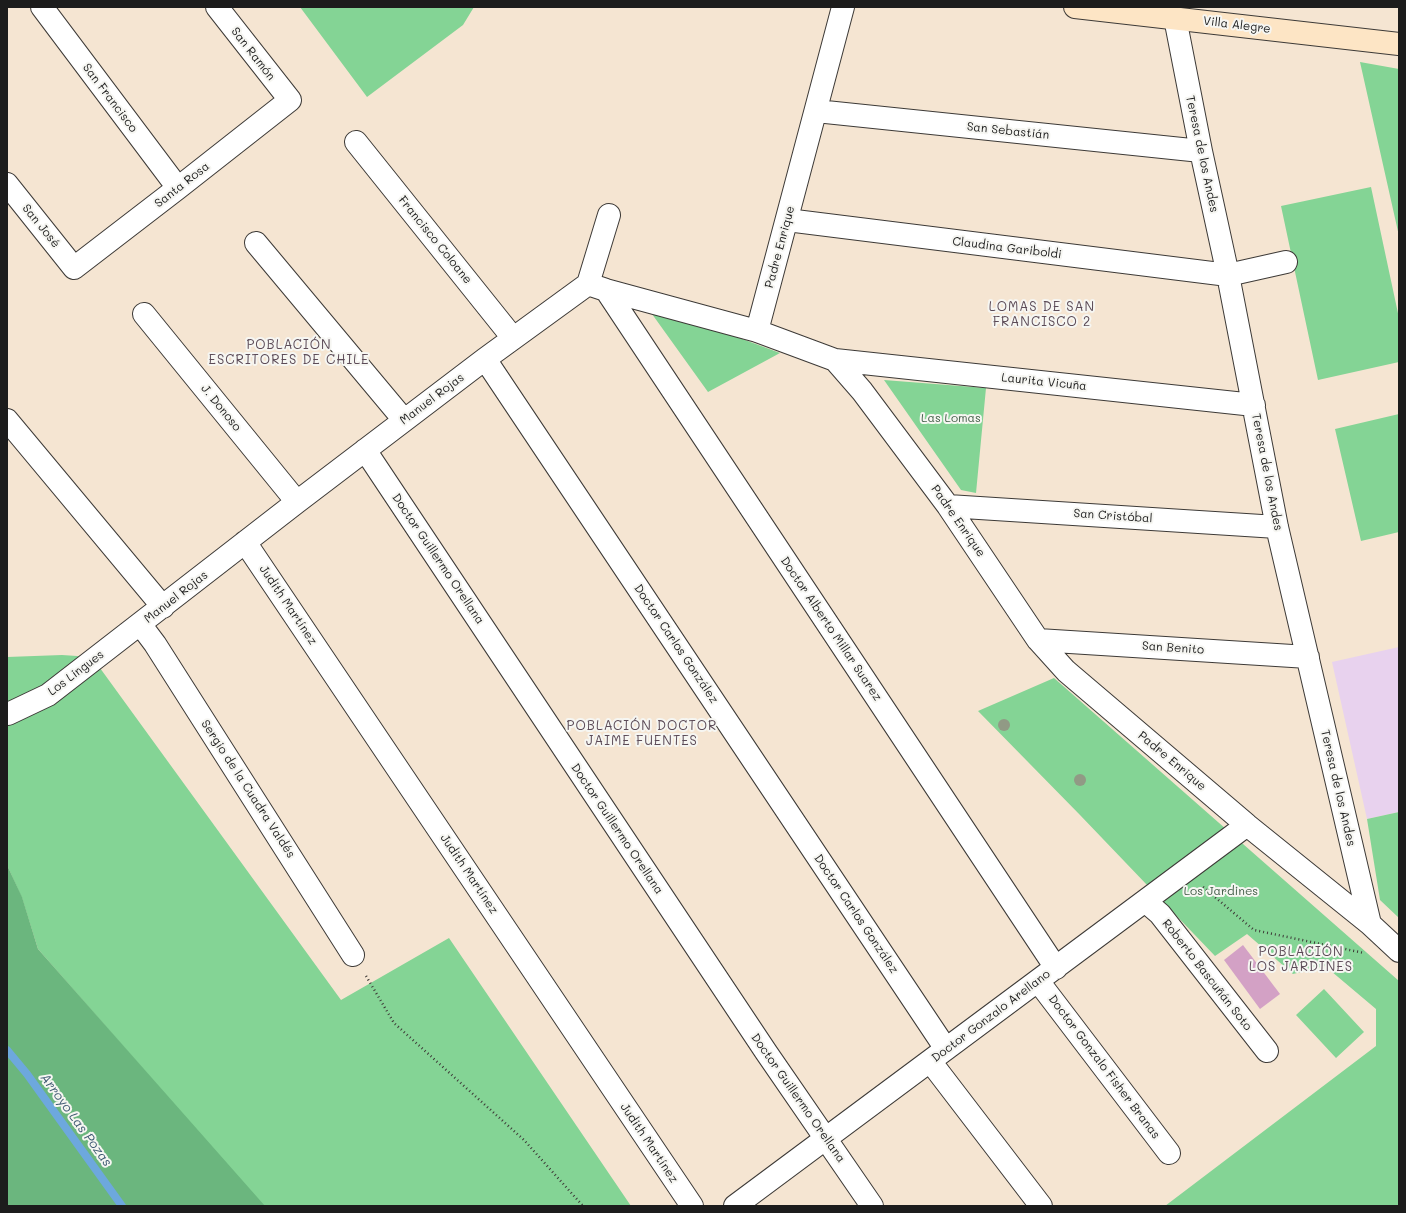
<!DOCTYPE html>
<meta charset="utf-8">
<style>
body{margin:0}
#map{position:relative;width:1406px;height:1213px;overflow:hidden;background:#f5e5d2;font-family:Mali,sans-serif}
canvas{display:block}
.frame{position:absolute;inset:0;border:8px solid #1c1c1c;pointer-events:none}
</style>
<div id="map">
<canvas width="1406" height="1213"></canvas>
<div class="frame"></div>
</div>
<script>
const context = document.querySelector('canvas').getContext('2d');
context.lineJoin = 'round';
function fillPath(path, color) { context.fillStyle = color; context.fill(path, 'evenodd'); }
const poly = rows => new Path2D(rows.map(r => 'M' + r).join(''));
function trace(path, color, width, dash) { context.strokeStyle = color; context.lineWidth = width; context.lineCap = dash ? 'butt' : 'round'; context.setLineDash(dash || []); context.stroke(path); }
function label(font, color, halo, rows, align = 'center') {
  context.font = font + ' Mali,sans-serif'; context.lineWidth = 4; context.setLineDash([]); context.textBaseline = 'middle'; context.strokeStyle = halo; context.fillStyle = color; for (const [text, x, y, turn = 0] of rows) {
    context.save(); context.translate(x, y); context.rotate((+turn || 0) * Math.PI / 180); context.textAlign = isNaN(turn) ? turn : align; if (halo) context.strokeText(text, 0, 0); context.fillText(text, 0, 0); context.restore();
  }
}
const built = poly([
 [1399,647,1399,812,1367,819,1332,662]
]);
const green = poly([
 [300,7,474,7,463,25,367,97],
 [1360,62,1399,69,1399,236],
 [1371,187,1399,318,1399,362,1318,380,1281,206],
 [659,308,780,353,708,392,652,314],
 [884,380,986,388,976,493,961,490],
 [1399,414,1399,532,1361,541,1335,429],
 [62,655,92,657,341,1000,449,938,631,1206,263,1206,38,949,22,898,7,865,7,657],
 [1054,678,1399,981,1399,1206,1165,1206,1376,1046,1376,1009,1325,966,1293,974,1247,934,1215,956,1080,815,978,711],
 [1399,812,1399,918,1380,900,1367,819],
 [1324,989,1364,1032,1336,1058,1296,1015]
]);
const forest = poly([
 [7,865,22,897,38,949,265,1206,7,1206]
]);
const stream = poly([
 [7,1050,27,1074,122,1206]
]);
const building = poly([
 [1243,945,1280,994,1260,1009,1224,960]
]);
const path = poly([
 [1203,887,1254,930,1364,953],
 [366,976,394,1023,524,1140,583,1206]
]);
const street = poly([
 [42,7,178,188],
 [1175,18,1201,151,1228,275,1277,527,1370,924],
 [816,111,1201,151],
 [356,142,513,338],
 [7,184,74,268,178,188,290,100,217,7],
 [787,220,1228,275,1286,262],
 [256,243,404,420],
 [588,284,609,215],
 [606,290,1056,968],
 [144,314,297,502],
 [757,331,843,7],
 [485,359,946,1049],
 [835,360,1254,405],
 [7,420,163,607],
 [365,450,766,1052,872,1206],
 [948,506,1277,527],
 [245,542,692,1206],
 [140,624,155,644,353,955],
 [1038,640,1308,657],
 [7,714,8,714,48,695,297,502,485,359,588,284,606,290,757,331,835,360,862,391,948,506,1038,640,1066,671,1247,825,1370,924,1399,951],
 [1145,901,1160,914,1267,1051],
 [1038,981,1169,1153],
 [930,1061,1041,1206],
 [735,1206,1247,825]
]);
const secondary = poly([
 [1075,7,1399,44]
]);
const trees = [
 [1004,725],
 [1080,780]
];
const streetNames = [
 ["Villa Alegre",1237,25,7],
 ["San Ramón",253,54,52],
 ["San Francisco",110,98,53],
 ["San Sebastián",1008,131,6],
 ["Teresa de los Andes",1202,154,78],
 ["Santa Rosa",182,185,-38],
 ["San José",41,226,51],
 ["Francisco Coloane",435,240,51],
 ["Padre Enrique",780,247,-75],
 ["Claudina Gariboldi",1007,248,7],
 ["Laurita Vicuña",1044,382,6],
 ["Manuel Rojas",432,399,-37],
 ["J. Donoso",221,408,51],
 ["Teresa de los Andes",1267,472,79],
 ["San Cristóbal",1113,516,4],
 ["Padre Enrique",958,521,55],
 ["Doctor Guillermo Orellana",438,559,56],
 ["Manuel Rojas",176,597,-38],
 ["Judith Martínez",288,605,56],
 ["Doctor Alberto Millar Suarez",831,629,56],
 ["Doctor Carlos González",676,644,56],
 ["San Benito",1173,648,4],
 ["Los Lingues",76,673,-37],
 ["Padre Enrique",1172,761,40],
 ["Teresa de los Andes",1338,788,77],
 ["Sergio de la Cuadra Valdés",248,789,57],
 ["Doctor Guillermo Orellana",617,829,56],
 ["Judith Martínez",469,874,56],
 ["Doctor Carlos González",856,914,56],
 ["Roberto Bascuñán Soto",1207,975,52],
 ["Doctor Gonzalo Arellano",991,1016,-37],
 ["Doctor Gonzalo Fisher Branas",1104,1067,53],
 ["Doctor Guillermo Orellana",798,1098,55],
 ["Judith Martínez",649,1143,56]
];
const parkNames = [
 ["Las Lomas",951,418],
 ["Los Jardines",1221,891]
];
const neighbourhoodNames = [
 ["LOMAS DE SAN",1042,307],
 ["FRANCISCO 2",1042,322],
 ["POBLACIÓN",289,345],
 ["ESCRITORES DE CHILE",289,360],
 ["POBLACIÓN DOCTOR",642,726],
 ["JAIME FUENTES",642,741],
 ["POBLACIÓN",1301,952],
 ["LOS JARDINES",1301,967]
];
const waterNames = [
 ["Arroyo Las Pozas",76,1120,54]
];
fillPath(built, '#e8d2ee');
fillPath(green, '#84d495');
fillPath(forest, '#6bb67e');
trace(stream, '#6da8dd', 8);
fillPath(building, '#d3a1c5');
trace(street, '#3d3a37', 24);
trace(secondary, '#3d3a37', 24);
trace(path, '#3d3a37', 2.5, [1, 3]);
trace(street, '#fff', 22);
trace(secondary, '#fde5c5', 22);
context.fillStyle = '#919a85';
for (const [x, y] of trees) { context.beginPath(); context.arc(x, y, 6, 0, 2 * Math.PI); context.fill(); }
label('12px', '#1c1c1c', '#f6f6f2', streetNames);
label('12px', '#405c46', '#f6f6f2', parkNames);
context.letterSpacing = '1px';
label('13px', '#5c4b57', '#f6f6f2', neighbourhoodNames);
context.letterSpacing = '0px';
label('italic 13px', '#405b73', '#f6f6f2', waterNames);
</script>
